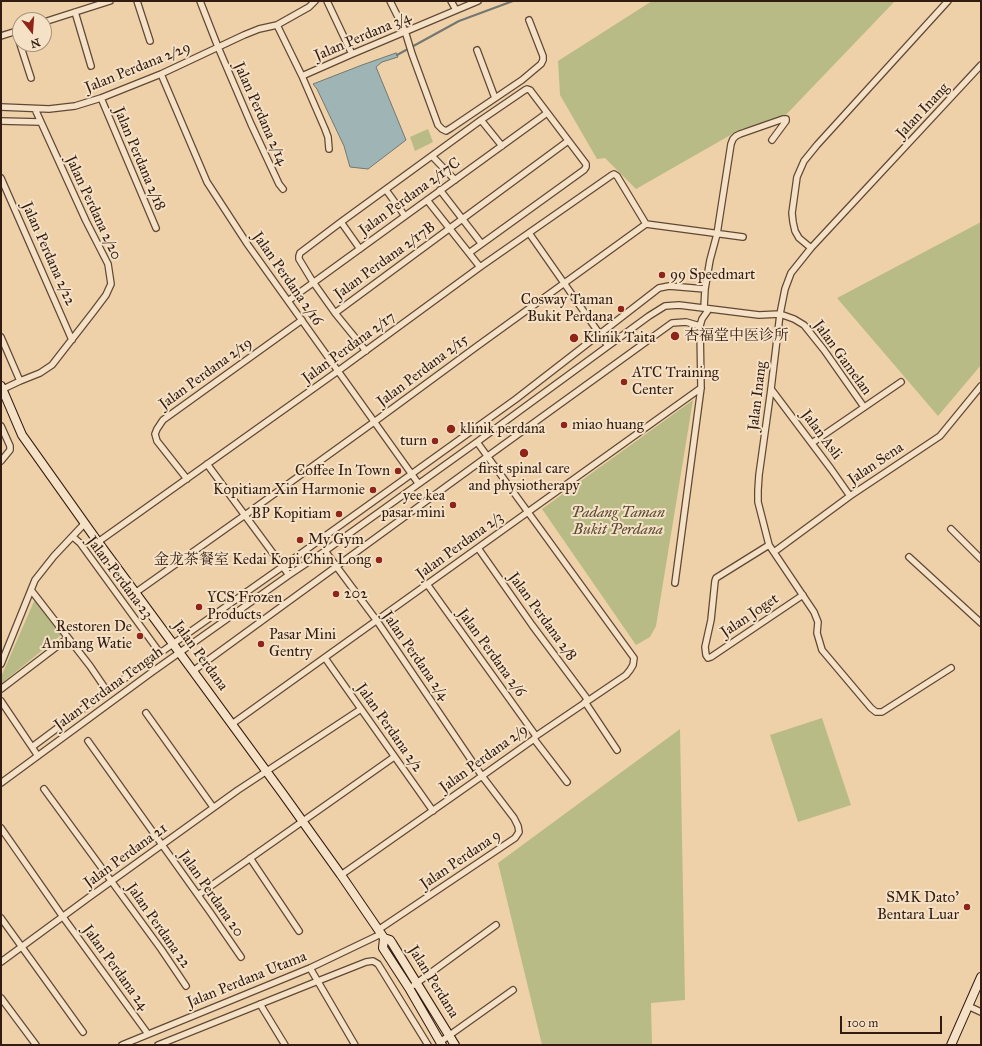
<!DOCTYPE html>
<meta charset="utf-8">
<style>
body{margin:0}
#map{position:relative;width:982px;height:1046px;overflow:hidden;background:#eed1a8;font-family:"IM FELL Great Primer",serif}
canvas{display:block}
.frame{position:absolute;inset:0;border:2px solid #321b10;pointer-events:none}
.north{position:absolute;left:12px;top:12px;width:40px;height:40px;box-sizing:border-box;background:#f4e1c6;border:1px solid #a6927d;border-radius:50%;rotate:163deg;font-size:11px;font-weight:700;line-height:16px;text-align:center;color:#321b10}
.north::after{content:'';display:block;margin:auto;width:14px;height:18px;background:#8f2418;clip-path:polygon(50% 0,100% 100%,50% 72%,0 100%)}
.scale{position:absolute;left:840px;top:1016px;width:102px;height:18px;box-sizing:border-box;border:2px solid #321b10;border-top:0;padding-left:5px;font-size:12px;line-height:14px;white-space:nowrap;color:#321b10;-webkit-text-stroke:3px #f4e1c6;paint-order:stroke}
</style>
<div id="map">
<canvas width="982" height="1046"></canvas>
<div class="frame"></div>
<div class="north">N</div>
<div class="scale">100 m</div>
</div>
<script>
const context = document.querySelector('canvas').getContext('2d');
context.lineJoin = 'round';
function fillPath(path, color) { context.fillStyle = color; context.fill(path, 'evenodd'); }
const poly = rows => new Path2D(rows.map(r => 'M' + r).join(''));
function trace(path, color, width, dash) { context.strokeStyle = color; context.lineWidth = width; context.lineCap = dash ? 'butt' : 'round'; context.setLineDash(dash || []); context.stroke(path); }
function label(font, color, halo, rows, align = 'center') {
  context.font = font + ' "IM FELL Great Primer","Noto Serif SC",serif'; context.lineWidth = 4; context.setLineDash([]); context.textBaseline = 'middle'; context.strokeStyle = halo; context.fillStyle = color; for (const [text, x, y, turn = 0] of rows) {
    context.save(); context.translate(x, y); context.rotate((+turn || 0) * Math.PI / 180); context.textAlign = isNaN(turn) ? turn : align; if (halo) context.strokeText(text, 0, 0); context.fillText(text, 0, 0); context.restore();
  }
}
const green = poly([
 [652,1,895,1,780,121,741,129,636,189,605,158,597,159,560,95,558,61],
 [428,129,433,142,415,151,410,137],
 [981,222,981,365,938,416,837,298],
 [693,400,656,626,650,637,636,645,542,509],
 [35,599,61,635,1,684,1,677],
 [822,718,851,805,798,822,770,735],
 [680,729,685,1000,651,1003,652,1045,542,1045,498,863]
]);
const water = poly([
 [396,53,398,57,382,62,376,67,406,140,368,169,350,167,344,146,317,89,313,84,362,65,396,53]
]);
const stream = poly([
 [397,55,459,21,513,1]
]);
const street = poly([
 [137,1,150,41],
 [200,1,218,47,251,124,279,184,283,189],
 [327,1,352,54],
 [390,1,405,31,412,54,438,125,442,129,446,131,451,128,522,80,541,64,543,60,543,56,529,20],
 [451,1,456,10],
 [75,12,91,66],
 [44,22,110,1],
 [277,25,302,76,325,129,328,137,329,149],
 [16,31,20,44],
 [1,36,20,30],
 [20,44,31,78],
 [477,50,495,98],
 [161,74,207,182,248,245,418,483],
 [302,76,352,54,478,1],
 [101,98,156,228],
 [1,107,49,109,75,106,101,98,161,74,244,35,259,29,277,25,309,7,315,1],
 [481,120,502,146],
 [1,121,40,122],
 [432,156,455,180],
 [1,178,72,340],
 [386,190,405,216],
 [440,190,481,243],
 [427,200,480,267],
 [341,222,360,249],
 [529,233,608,346],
 [811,248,799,238,795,231,793,222,792,213,797,177,804,161,817,145,948,1],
 [288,301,547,113],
 [704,308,705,289,710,260,717,234,731,144,733,139,736,136,740,134,783,119,786,119,786,121,772,140],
 [335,313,568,141],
 [1,337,20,381],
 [366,351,335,313,313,282,299,259,299,256,300,253,341,222,481,120,525,90,527,89,530,90,586,164,586,167,584,170,469,253],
 [771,389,831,469,850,496],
 [1,390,20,381,40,373,52,365,94,311,106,295,111,284,108,264,86,221,35,109],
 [1,426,10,446,10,450,1,461],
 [812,443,901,382],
 [207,464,289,575],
 [187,479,157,441,155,434,157,429,163,420,302,320],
 [951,529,981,559],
 [98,542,338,371,480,267,612,175,614,174,617,176,646,224],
 [769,545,716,578,715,581,711,620,705,647,706,655,708,658,711,657,803,595],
 [478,548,532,625,588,700],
 [325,551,377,621,482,776,514,818,518,826,519,832,515,838,378,930],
 [774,552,850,496,940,436,981,386],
 [909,557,981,623],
 [675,583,701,388,700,326,702,319,709,309],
 [427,584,536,736],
 [31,590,90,666,107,691],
 [135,593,245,515,374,422,476,347,646,224,743,237],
 [160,653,282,567,516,399,659,288,669,286,705,289],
 [325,658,433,811],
 [1,664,35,580,54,556,85,523],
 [951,668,882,712,876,712,871,708,822,650,817,633,818,622,814,612,769,545,758,502,758,490,759,475,771,389,780,314,785,289,791,273,811,248,981,65],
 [193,671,488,456,672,323,686,322,700,326],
 [1,689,68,638],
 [1,701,38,756],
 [585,702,617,750],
 [146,713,213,807],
 [232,724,701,388],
 [534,739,567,782],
 [88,741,210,912,241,957],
 [32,747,107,691,160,653,80,543,73,537],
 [1,783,152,672,289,575,325,551,477,442,649,316,665,306,679,305,759,315,780,314,794,319,804,325,824,350,864,407],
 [44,789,161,949,186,986],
 [1,828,63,917,148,1034],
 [250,858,299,931],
 [341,875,482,776,534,739,536,736,626,675,630,670,633,665,634,658,477,442],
 [198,895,394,757],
 [1,918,83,1032],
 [1,962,88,898,238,790,361,709],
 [310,968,355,1045],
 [414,985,496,925],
 [1,998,36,1045],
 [260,1004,285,1045],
 [968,1006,981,1012],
 [440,1042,513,990],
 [122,1045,310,968,381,934],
 [158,1045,318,981,366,962,373,961,378,964,383,972,428,1045]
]);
const secondary = poly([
 [1,386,22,435,98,542,193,671,283,794,341,875,384,938,390,940,392,943,455,1045],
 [384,938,383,948,409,988,442,1045],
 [951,1045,981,977]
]);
const markers = [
 [662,275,4,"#8f2418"],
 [621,309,4,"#8f2418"],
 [675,336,5,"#8f2418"],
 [574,338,5,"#8f2418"],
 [624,382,4,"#8f2418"],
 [564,425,4,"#8f2418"],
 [451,429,5,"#8f2418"],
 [435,441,4,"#8f2418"],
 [524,453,5,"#8f2418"],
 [398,471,4,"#8f2418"],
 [373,490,4,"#8f2418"],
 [453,505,4,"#8f2418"],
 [339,514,4,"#8f2418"],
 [300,540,4,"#8f2418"],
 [379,560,4,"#8f2418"],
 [336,594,4,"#8f2418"],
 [199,607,4,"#8f2418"],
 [140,636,4,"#8f2418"],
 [261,644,4,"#8f2418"],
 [967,907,4,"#8f2418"]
];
const streetNames = [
 ["Jalan Perdana 3/4",363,37,-23],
 ["Jalan Perdana 2/29",138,68,-22],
 ["Jalan Inang",923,111,-47],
 ["Jalan Perdana 2/14",260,114,66],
 ["Jalan Perdana 2/18",139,159,67],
 ["Jalan Perdana 2/17C",410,197,-36],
 ["Jalan Perdana 2/20",93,208,65],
 ["Jalan Perdana 2/22",48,254,66],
 ["Jalan Perdana 2/17B",385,261,-36],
 ["Jalan Perdana 2/16",287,279,55],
 ["Jalan Perdana 2/17",349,348,-36],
 ["Jalan Gamelan",842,358,54],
 ["Jalan Perdana 2/15",423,371,-37],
 ["Jalan Perdana 2/19",206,374,-36],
 ["Jalan Inang",758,396,-83],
 ["Jalan Asli",821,435,53],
 ["Jalan Sena",876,464,-34],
 ["Jalan Perdana 2/3",460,546,-36],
 ["Jalan Perdana 23",119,578,53],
 ["Jalan Joget",750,616,-34],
 ["Jalan Perdana 2/8",542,617,54],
 ["Jalan Perdana 2/6",491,653,54],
 ["Jalan Perdana",200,656,54],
 ["Jalan Perdana 2/4",415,656,55],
 ["Jalan Perdana Tengah",109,689,-36],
 ["Jalan Perdana 2/2",389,728,55],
 ["Jalan Perdana 2/9",484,759,-36],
 ["Jalan Perdana 21",126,856,-36],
 ["Jalan Perdana 9",461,860,-34],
 ["Jalan Perdana 20",211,894,55],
 ["Jalan Perdana 22",158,926,55],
 ["Jalan Perdana 24",115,968,54],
 ["Jalan Perdana Utama",247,980,-22],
 ["Jalan Perdana",433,982,58]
];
const poiNames = [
 ["99 Speedmart",670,275],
 ["Cosway Taman",613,300,"right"],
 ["Bukit Perdana",613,317,"right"],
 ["杏福堂中医诊所",684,336],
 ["Klinik Taita",583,338],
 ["ATC Training",632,373],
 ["Center",632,390],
 ["miao huang",572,425],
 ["klinik perdana",460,429],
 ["turn",427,441,"right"],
 ["first spinal care",524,469,"center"],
 ["and physiotherapy",524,486,"center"],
 ["Coffee In Town",390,471,"right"],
 ["Kopitiam Xin Harmonie",365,490,"right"],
 ["yee kea",445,496,"right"],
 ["pasar mini",445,513,"right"],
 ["BP Kopitiam",331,514,"right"],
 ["My Gym",308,540],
 ["金龙茶餐室 Kedai Kopi Chin Long",371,560,"right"],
 ["202",344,594],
 ["YCS Frozen",207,598],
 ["Products",207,615],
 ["Restoren De",132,627,"right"],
 ["Ambang Watie",132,644,"right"],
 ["Pasar Mini",269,635],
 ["Gentry",269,652],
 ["SMK Dato'",959,898,"right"],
 ["Bentara Luar",959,915,"right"]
];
const parkNames = [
 ["Padang Taman",618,513],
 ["Bukit Perdana",618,530]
];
fillPath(green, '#b9bb87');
fillPath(water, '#9fb4b4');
trace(water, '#737772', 1);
trace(stream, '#737772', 2);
trace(street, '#614836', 8);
trace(secondary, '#321b10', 10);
trace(street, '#f4e1c6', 5.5);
trace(secondary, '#f4e1c6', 8);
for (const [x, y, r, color] of markers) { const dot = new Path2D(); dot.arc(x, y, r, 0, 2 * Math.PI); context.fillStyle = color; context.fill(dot); trace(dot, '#f4e1c6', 1.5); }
label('15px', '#321b10', '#f4e1c6', streetNames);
label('15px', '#321b10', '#f4e1c6', poiNames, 'left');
label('italic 15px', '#5a4b34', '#f4e1c6', parkNames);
</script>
